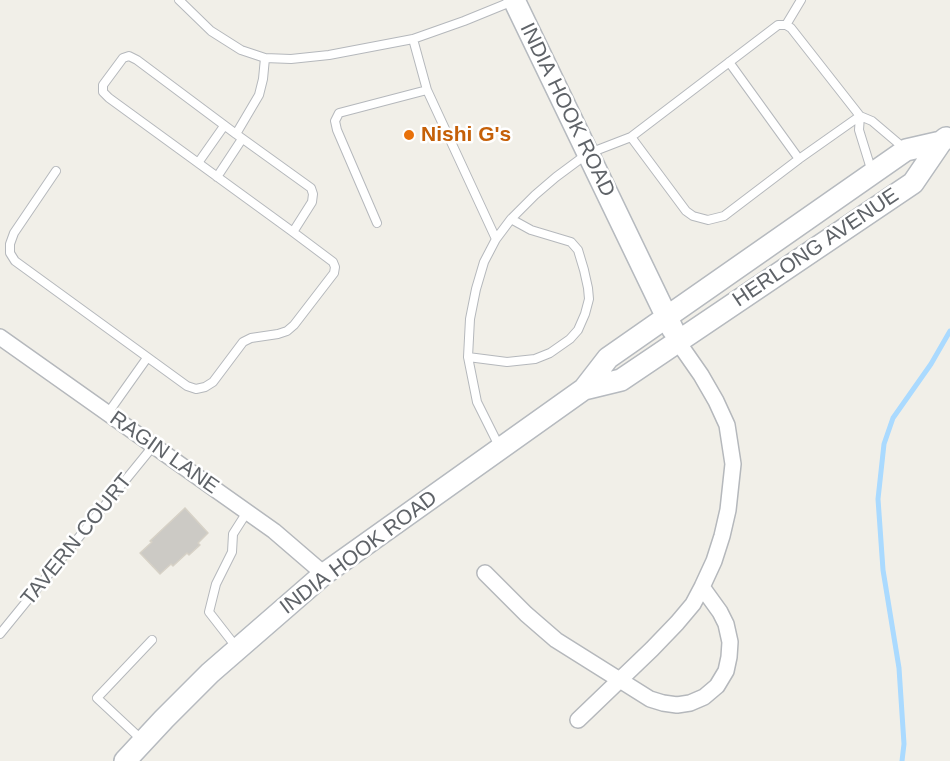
<!DOCTYPE html>
<style>
body{margin:0}
canvas{display:block;background:#f1efe8}
</style>
<canvas width="950" height="761"></canvas>
<script>
const context = document.querySelector('canvas').getContext('2d');
context.lineJoin = 'round';
const poly = rows => new Path2D(rows.map(r => 'M' + r).join(''));
function trace(path, color, width, dash) { context.strokeStyle = color; context.lineWidth = width; context.lineCap = dash ? 'butt' : 'round'; context.setLineDash(dash || []); context.stroke(path); }
function fillPath(path, color) { context.fillStyle = color; context.fill(path, 'evenodd'); }
function label(font, color, halo, rows, align = 'center') {
  context.font = font + ' Helvetica,sans-serif'; context.lineWidth = 5; context.setLineDash([]); context.textBaseline = 'middle'; context.strokeStyle = halo; context.fillStyle = color; for (const [text, x, y, turn = 0] of rows) {
    context.save(); context.translate(x, y); context.rotate((+turn || 0) * Math.PI / 180); context.textAlign = isNaN(turn) ? turn : align; if (halo) context.strokeText(text, 0, 0); context.fillText(text, 0, 0); context.restore();
  }
}
const stream = poly([
 [902,761,904,744,899,668,883,570,878,499,884,444,893,418,931,364,950,331]
]);
const building = poly([
 [185,508,208,533,198,543,200,545,189,555,187,553,173,566,171,564,160,574,140,553,152,542,150,541,185,508]
]);
const lane = poly([
 [179,0,211,31,241,50,265,58,291,59,329,55,413,39,464,21,513,1],
 [786,25,801,0],
 [413,39,427,90,496,239],
 [729,62,799,159],
 [860,116,859,130,872,172],
 [236,134,137,60,129,56,123,58,103,85,103,92,109,98,293,232],
 [631,137,686,211,693,216,708,220,724,216,799,159,860,116],
 [198,163,224,126],
 [56,171,14,233,10,244,10,253,15,261,187,386,196,389,205,387,213,382,243,342,251,338,278,334,287,331,294,325,334,273,335,267,333,262,293,232,312,202,313,194,311,188,236,134,259,95,263,79,265,58],
 [217,177,242,139],
 [377,223,337,130,335,121,339,113,427,90],
 [468,357,507,362,535,359,550,353,570,339,578,330,585,314,589,299,588,288,584,270,578,250,571,242,531,230,511,219],
 [108,413,147,358],
 [500,448,477,402,468,357,470,319,476,289,484,262,496,239,511,219,535,195,556,177,587,154,631,137,778,25,786,25,791,28,860,116,872,121,905,149],
 [0,634,154,445],
 [237,648,209,612,216,584,232,552,233,534,247,512],
 [142,740,97,698,152,640]
]);
const street = poly([
 [0,337,274,531,324,574],
 [485,573,526,614,556,640,650,699,663,703,677,705,690,703,704,697,717,686,726,671,729,657,730,642,726,624,720,612,702,587],
 [578,720,652,649,677,623,693,604,702,587,714,561,722,536,728,510,733,464,727,425,716,401,701,375,678,342]
]);
const secondary = poly([
 [514,0,673,330],
 [584,389,621,380,913,183,941,142,946,138],
 [125,761,164,719,210,673,324,574,584,389,608,358,906,150,941,142]
]);
const markers = [
 [409,135,6,"#e8710a"]
];
const streetNames = [
 ["INDIA HOOK ROAD",567,110,64],
 ["HERLONG AVENUE",816,248,-34],
 ["RAGIN LANE",164,453,35],
 ["TAVERN COURT",77,540,-51],
 ["INDIA HOOK ROAD",359,553,-37]
];
const foodNames = [
 ["Nishi G's",421,135]
];
trace(stream, '#aadaff', 5);
fillPath(building, '#cccac5');
trace(building, '#d6d1c6', 1.5);
trace(lane, '#b5b8bc', 10);
trace(street, '#b5b8bc', 18);
trace(secondary, '#b6babf', 24);
trace(lane, '#fff', 8);
trace(street, '#fff', 15);
trace(secondary, '#fff', 21);
for (const [x, y, r, color] of markers) { const dot = new Path2D(); dot.arc(x, y, r, 0, 2 * Math.PI); context.fillStyle = color; context.fill(dot); trace(dot, '#fff', 2); }
label('21px', '#5f6368', '#fff', streetNames);
label('bold 21px', '#c56008', '#fff', foodNames, 'left');
</script>
